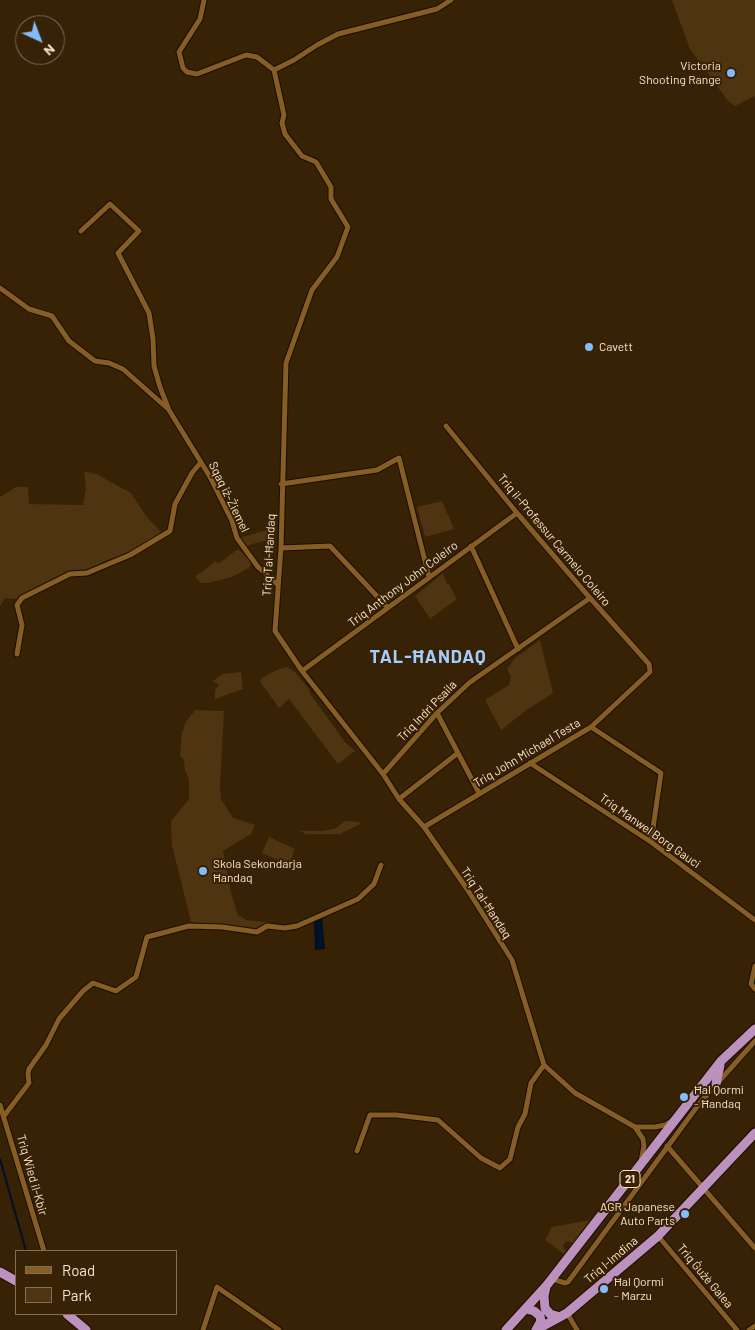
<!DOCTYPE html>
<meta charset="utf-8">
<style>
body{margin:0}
#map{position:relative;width:755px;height:1330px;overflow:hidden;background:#372205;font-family:Barlow,sans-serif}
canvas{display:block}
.legend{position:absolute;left:15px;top:1250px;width:162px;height:65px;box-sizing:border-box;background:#372205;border:1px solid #856f52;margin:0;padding:6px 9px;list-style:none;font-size:15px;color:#f9e2c6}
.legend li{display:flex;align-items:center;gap:10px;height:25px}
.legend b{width:25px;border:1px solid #856f52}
.north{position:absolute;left:15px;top:15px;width:50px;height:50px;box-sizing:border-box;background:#372205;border:1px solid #856f52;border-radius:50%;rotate:137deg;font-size:14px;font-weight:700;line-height:20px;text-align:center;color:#f9e2c6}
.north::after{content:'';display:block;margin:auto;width:18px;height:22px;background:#83bcfb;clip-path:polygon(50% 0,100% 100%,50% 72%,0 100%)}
</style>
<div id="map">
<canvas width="755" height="1330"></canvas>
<ul class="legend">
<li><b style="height:6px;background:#865d25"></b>Road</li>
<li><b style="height:14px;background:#4e3410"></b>Park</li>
</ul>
<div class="north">N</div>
</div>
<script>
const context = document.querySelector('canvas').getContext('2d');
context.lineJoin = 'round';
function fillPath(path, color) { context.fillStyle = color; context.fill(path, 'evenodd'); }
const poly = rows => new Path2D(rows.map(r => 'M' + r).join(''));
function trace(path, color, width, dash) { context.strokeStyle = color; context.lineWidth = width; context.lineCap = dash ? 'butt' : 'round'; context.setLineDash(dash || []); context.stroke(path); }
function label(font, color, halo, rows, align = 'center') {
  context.font = font + ' Barlow,sans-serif'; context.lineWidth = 4; context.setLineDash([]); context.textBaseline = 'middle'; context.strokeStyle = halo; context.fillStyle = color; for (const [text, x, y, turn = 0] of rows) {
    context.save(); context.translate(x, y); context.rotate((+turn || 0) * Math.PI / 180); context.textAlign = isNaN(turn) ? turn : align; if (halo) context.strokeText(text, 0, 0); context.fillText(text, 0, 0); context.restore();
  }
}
const green = poly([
 [672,0,755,0,755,96,735,106,728,101,690,49],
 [84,471,98,475,131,493,146,516,162,533,122,556,107,560,87,570,69,571,16,599,5,598,0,606,0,497,16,487,28,487,29,504,83,505,86,488],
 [442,501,454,529,425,537,417,507],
 [275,528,276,538,245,546,239,538],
 [238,549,251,562,249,568,232,577,207,583,201,583,195,577,216,561,218,564],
 [443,573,447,584,449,584,457,599,430,619,415,596],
 [540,640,553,693,528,709,501,730,485,700,509,685,511,677,507,669,515,658],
 [288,667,296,673,309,689,311,695,345,742,355,751,338,764,289,699,279,708,261,683,260,679,279,669],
 [241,672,243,689,215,699,215,690,219,685,213,681,222,674],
 [195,710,224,711,220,786,221,799,233,818,255,825,251,834,223,851,231,893,238,915,246,920,267,922,255,931,191,922,172,845,171,821,189,799,189,779,185,771,184,760,180,756,182,731,183,731,185,723],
 [345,821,359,822,360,824,340,834,306,834,300,831,324,831,336,828],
 [269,837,295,849,289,865,262,853],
 [590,1220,573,1243,566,1241,563,1246,566,1252,564,1254,545,1240,552,1227]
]);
const water = poly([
 [322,918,325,949,315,950,314,922]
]);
const stream = poly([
 [0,1159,26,1251]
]);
const minor = poly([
 [204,0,200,19,179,52,183,68,187,72,197,74,246,55,257,57,274,70,284,115,282,123,285,134,302,156,316,162,331,187,331,199,348,227,337,257,312,290,286,363,281,548,275,631,302,671,383,774,399,799,424,827,467,889,512,960,544,1065,575,1093,635,1127,643,1139,644,1146,641,1161],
 [274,70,294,60,317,45,338,34,437,9,451,0],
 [81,231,110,204,139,231,118,253,149,313,153,339,154,366,160,387,169,410,210,477,232,521,237,538,258,567,278,585],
 [0,288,29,309,52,316,69,341,95,361,109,363,123,369,167,408],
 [281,484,377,470,399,458,429,577],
 [471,546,518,649],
 [281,548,330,546,388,608],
 [17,654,22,625,17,605,22,598,70,574,87,573,130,555,170,531,175,504,192,473,201,462],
 [302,671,517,513],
 [437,713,479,793],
 [591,727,661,773,651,842],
 [530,763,651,842,755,920],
 [383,774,437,713,469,683,590,598],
 [399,799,458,753],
 [424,827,591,727,650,672,649,664,590,598,517,513,446,426],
 [755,966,751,984,755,989],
 [0,1105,44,1251],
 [4,1116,29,1083,28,1074,29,1069,46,1045,59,1019,83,991,93,983,116,991,136,977,147,937,189,926,222,927,257,932,267,926,285,928,297,926,358,899,374,884,381,865],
 [635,1127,655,1127,665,1125,673,1120],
 [667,1146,755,1248],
 [357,1151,370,1115,396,1115,438,1120,481,1158,500,1168,510,1159,518,1127,525,1114,531,1083,544,1065],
 [658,1236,737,1330],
 [552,1279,565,1283,568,1282,699,1104,755,1041],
 [567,1313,577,1330],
 [203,1330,217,1287,279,1330],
 [749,1330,755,1326]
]);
const trunk = poly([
 [716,1084,720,1065],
 [0,1272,16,1281],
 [546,1287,544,1296,545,1308,550,1314,560,1317],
 [526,1309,534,1311,540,1316,541,1321,536,1330],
 [67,1314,86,1330],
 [506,1330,547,1285,721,1061,755,1029],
 [536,1330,567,1313,658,1236,755,1133]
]);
const markers = [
 [731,73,5,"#83bcfb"],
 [589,347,5,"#83bcfb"],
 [203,871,5,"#83bcfb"],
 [684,1097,5,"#83bcfb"],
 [685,1214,5,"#83bcfb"],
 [604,1289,5,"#83bcfb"]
];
const shields = [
 [630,1179,20]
];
const shieldNames = [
 ["21",630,1179]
];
const poiNames = [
 ["Victoria",721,66,"right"],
 ["Shooting Range",721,80,"right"],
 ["Cavett",599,347],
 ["Skola Sekondarja",213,864],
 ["Ħandaq",213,878],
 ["Ħal Qormi",694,1090],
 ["- Ħandaq",694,1104],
 ["AGR Japanese",675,1207,"right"],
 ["Auto Parts",675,1221,"right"],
 ["Ħal Qormi",614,1282],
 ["- Marzu",614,1296]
];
const streetNames = [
 ["Sqaq iż-Żiemel",229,497,64],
 ["Triq il-Professur Carmelo Coleiro",554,540,50],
 ["Triq Tal-Ħandaq",269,555,-87],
 ["Triq Anthony John Coleiro",403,584,-37],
 ["Triq Indrì Psaila",427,711,-46],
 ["Triq John Michael Testa",527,753,-31],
 ["Triq Manwel Borg Gauci",650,831,35],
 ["Triq Tal-Ħandaq",486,903,57],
 ["Triq Wied il-Kbir",32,1175,74],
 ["Triq l-Imdina",611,1260,-40],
 ["Triq Ġużè Galea",705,1276,50]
];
const districtNames = [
 ["TAL-ĦANDAQ",428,657]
];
fillPath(green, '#4e3410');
fillPath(water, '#001026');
trace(stream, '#001026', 2);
trace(minor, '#1a0d01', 7);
trace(trunk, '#1a0d01', 11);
trace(minor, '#865d25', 5);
trace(trunk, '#bc91be', 9);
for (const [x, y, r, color] of markers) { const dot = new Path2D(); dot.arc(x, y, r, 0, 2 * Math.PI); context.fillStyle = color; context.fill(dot); trace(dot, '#372205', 2); }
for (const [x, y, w] of shields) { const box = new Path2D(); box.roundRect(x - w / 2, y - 8.5, w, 17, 4); context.fillStyle = '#372205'; context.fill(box); trace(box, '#f9e2c6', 1); }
label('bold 11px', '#f9e2c6', null, shieldNames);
label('12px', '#f9e2c6', '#372205', poiNames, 'left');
label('12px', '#f9e2c6', '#372205', streetNames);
context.letterSpacing = '1px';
label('bold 18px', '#a3cdfc', '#372205', districtNames);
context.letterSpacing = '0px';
</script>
